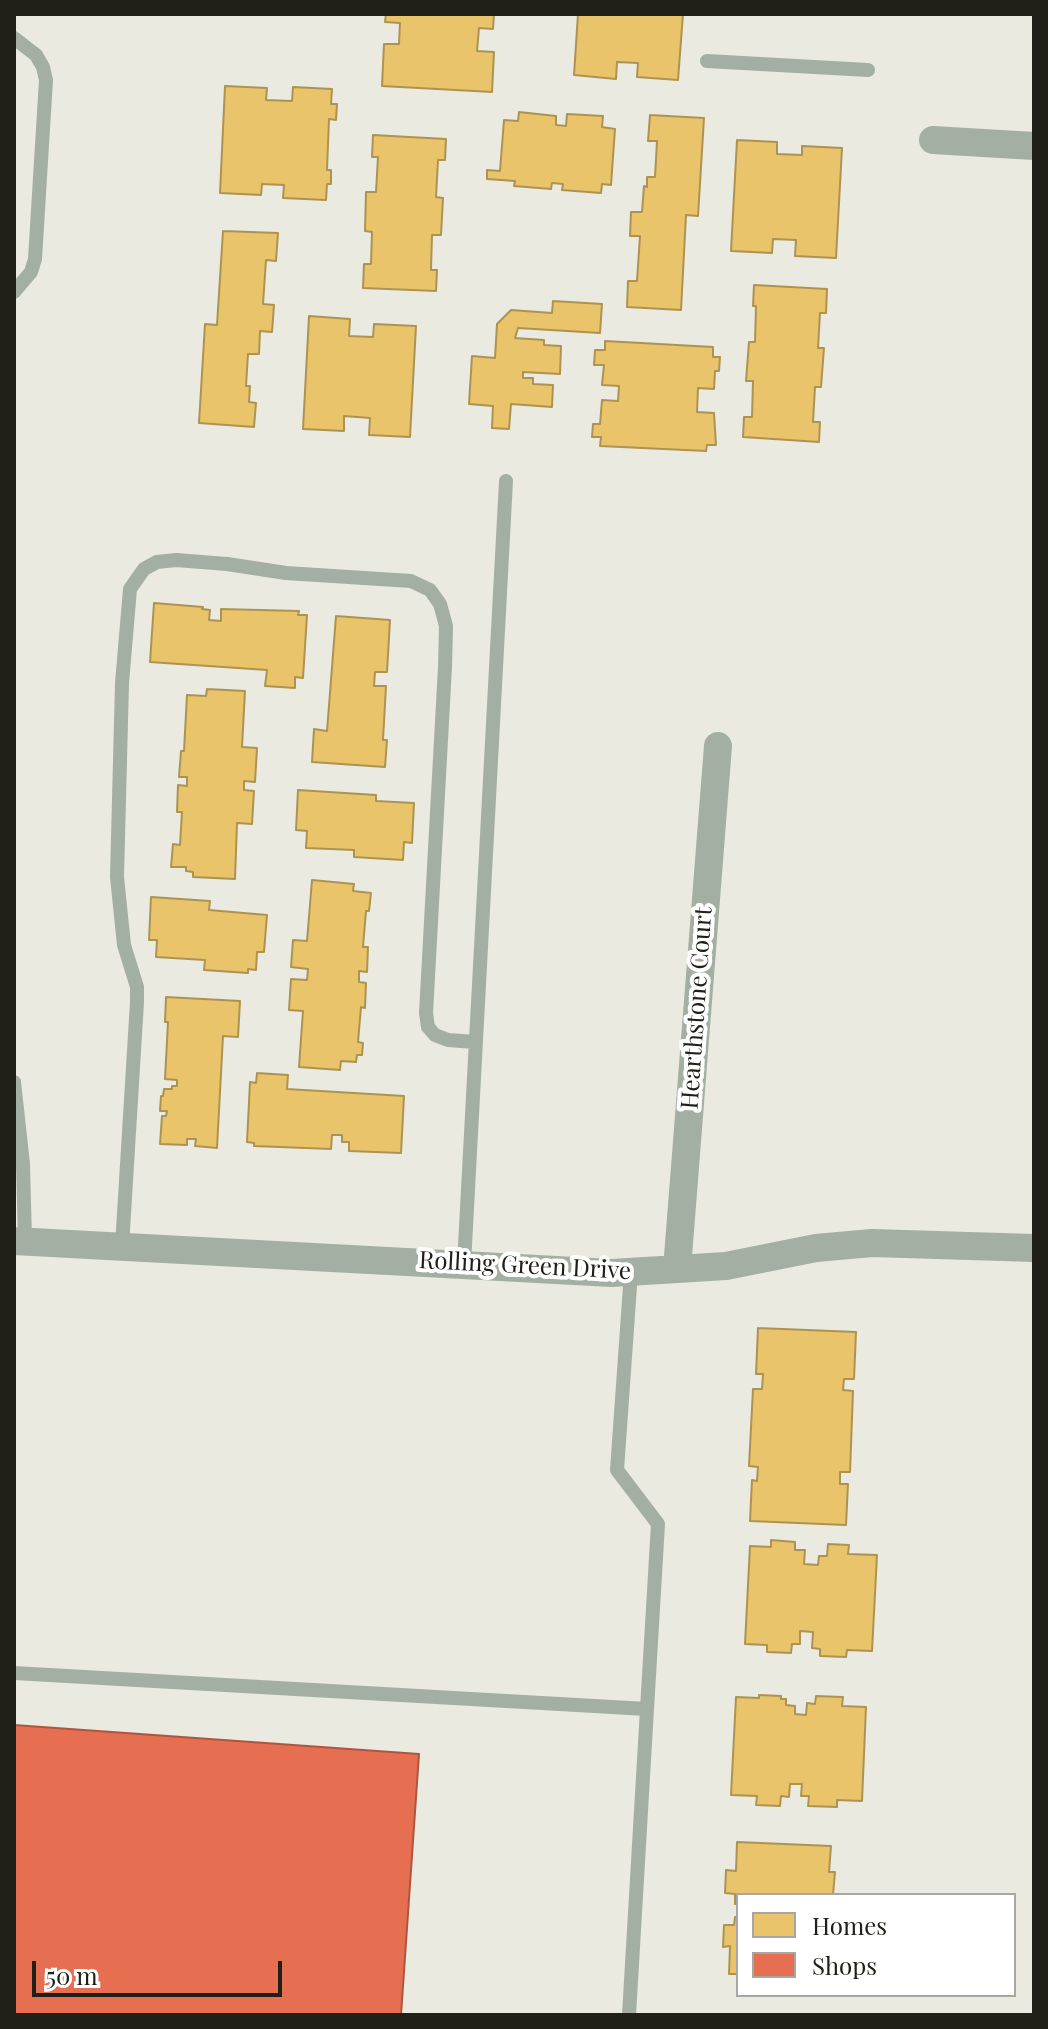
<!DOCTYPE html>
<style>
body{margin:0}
#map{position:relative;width:1048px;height:2029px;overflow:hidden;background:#eaeae0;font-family:"Playfair Display",serif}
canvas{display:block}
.frame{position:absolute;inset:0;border:16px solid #202019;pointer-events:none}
.legend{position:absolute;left:736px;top:1893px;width:280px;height:104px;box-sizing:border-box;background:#fff;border:2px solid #a6a6a3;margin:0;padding:10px 14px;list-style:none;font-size:24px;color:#202019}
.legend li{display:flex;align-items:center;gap:16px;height:40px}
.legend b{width:40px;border:2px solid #a6a6a3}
.scale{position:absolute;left:32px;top:1961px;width:250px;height:36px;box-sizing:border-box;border:4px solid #202019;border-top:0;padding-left:10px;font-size:24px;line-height:28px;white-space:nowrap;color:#202019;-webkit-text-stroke:6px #fff;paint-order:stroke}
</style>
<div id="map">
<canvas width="1048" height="2029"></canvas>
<div class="frame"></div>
<ul class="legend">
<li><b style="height:22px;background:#e9c46a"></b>Homes</li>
<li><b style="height:22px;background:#e76f51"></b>Shops</li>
</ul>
<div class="scale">50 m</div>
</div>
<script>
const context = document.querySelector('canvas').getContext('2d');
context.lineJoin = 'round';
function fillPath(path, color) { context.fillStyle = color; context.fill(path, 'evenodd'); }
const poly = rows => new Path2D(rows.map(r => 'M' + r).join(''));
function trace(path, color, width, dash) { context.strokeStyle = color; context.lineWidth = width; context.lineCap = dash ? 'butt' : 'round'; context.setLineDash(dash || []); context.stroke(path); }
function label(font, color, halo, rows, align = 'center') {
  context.font = font + ' "Playfair Display",serif'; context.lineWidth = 8; context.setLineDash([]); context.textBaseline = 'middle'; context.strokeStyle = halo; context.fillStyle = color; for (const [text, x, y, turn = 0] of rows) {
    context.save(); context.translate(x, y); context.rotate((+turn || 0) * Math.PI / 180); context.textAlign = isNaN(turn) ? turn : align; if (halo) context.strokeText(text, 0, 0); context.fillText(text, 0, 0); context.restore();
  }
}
const homes = poly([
 [386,14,494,14,493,29,479,28,477,51,494,52,492,92,382,86,384,44,399,44,400,23,385,22,386,14],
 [578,14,683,14,678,80,637,77,638,63,617,62,616,79,574,75,578,14],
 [225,86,267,88,266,100,292,101,293,87,332,89,331,104,337,104,336,120,329,119,327,170,331,170,331,184,327,184,326,200,283,198,284,185,262,184,261,195,220,193,225,86],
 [519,112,556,116,556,125,566,126,567,114,603,116,602,127,615,129,611,185,602,184,601,193,562,190,563,184,552,183,551,189,514,186,515,181,487,179,487,170,500,171,504,120,518,121,519,112],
 [650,115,704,118,698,216,686,215,681,310,627,307,628,281,637,281,640,236,630,236,631,212,642,212,644,186,647,187,647,177,655,177,657,141,648,141,650,115],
 [373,135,446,139,445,160,438,160,436,197,443,198,441,235,432,235,431,270,437,270,436,291,363,288,364,264,371,264,372,232,365,231,366,192,376,192,378,157,372,157,373,135],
 [737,140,777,142,777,154,802,155,802,146,842,148,836,258,795,256,796,240,773,239,772,253,731,251,737,140],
 [223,231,278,233,276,261,266,260,263,304,274,305,272,332,260,331,259,354,248,354,246,386,250,386,249,402,256,403,254,427,199,423,205,324,217,325,223,231],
 [754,285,827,289,826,313,820,313,818,348,824,348,821,387,815,387,813,422,820,422,819,442,743,437,744,417,752,417,753,381,746,381,749,342,755,342,756,306,753,306,754,285],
 [553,301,602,304,600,333,518,328,515,338,544,340,544,345,561,346,560,374,523,372,523,378,533,378,533,384,553,385,552,407,511,404,509,429,492,428,493,406,469,404,472,356,495,358,497,324,511,310,552,313,553,301],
 [309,316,350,319,349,336,373,337,374,324,416,326,410,437,369,435,370,418,344,416,344,431,303,429,309,316],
 [605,341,713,347,713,357,720,357,719,371,715,371,714,389,698,388,697,412,714,413,716,445,707,445,706,451,600,446,601,437,592,437,593,424,600,424,602,400,618,401,619,386,602,385,604,365,594,365,595,350,605,350,605,341],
 [154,603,203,607,202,609,210,610,209,620,221,621,221,609,299,611,298,615,307,615,303,678,295,677,295,688,265,686,267,670,150,662,154,603],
 [336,616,390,620,387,672,375,672,374,686,386,686,383,740,387,740,385,767,312,762,314,729,327,731,336,616],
 [207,689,245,691,242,747,257,748,255,782,244,781,244,790,254,791,252,824,237,823,235,879,193,877,193,872,186,871,186,867,171,867,173,844,180,845,182,812,177,812,178,785,187,786,187,777,179,777,181,751,184,751,187,695,206,696,207,689],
 [298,790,376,795,376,801,414,803,412,843,404,842,403,860,354,857,354,850,306,848,307,831,296,830,298,790],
 [312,880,354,884,353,891,371,893,369,911,366,911,363,947,368,947,367,972,359,971,359,982,366,983,365,1008,361,1007,358,1042,363,1043,362,1055,357,1055,356,1062,341,1061,340,1070,299,1067,303,1011,289,1010,291,979,307,980,308,969,291,967,293,940,307,941,312,880],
 [151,897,210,901,209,910,267,915,264,952,257,952,256,970,248,969,248,973,204,970,205,960,156,957,157,940,149,940,151,897],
 [166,997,240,1001,238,1037,223,1036,217,1148,195,1146,196,1139,187,1139,187,1145,160,1144,162,1116,166,1116,167,1111,160,1111,161,1096,163,1096,164,1089,172,1089,172,1086,177,1086,177,1080,165,1079,168,1022,165,1022,166,997],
 [257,1073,288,1075,287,1089,404,1096,401,1153,349,1151,349,1142,342,1142,342,1135,332,1135,331,1149,254,1146,254,1143,247,1142,250,1082,256,1083,257,1073],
 [758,1328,856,1332,854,1379,844,1379,843,1390,853,1391,850,1472,840,1472,840,1484,848,1484,846,1525,750,1521,752,1480,757,1481,758,1467,749,1466,753,1389,762,1389,763,1374,756,1374,758,1328],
 [771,1540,795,1542,795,1550,805,1550,804,1564,818,1565,819,1556,827,1556,828,1544,849,1545,848,1554,877,1555,872,1651,847,1650,846,1657,820,1656,820,1649,812,1648,813,1632,800,1631,800,1644,792,1644,791,1653,767,1652,767,1645,745,1644,750,1546,771,1547,771,1540],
 [759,1695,781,1696,781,1699,786,1699,786,1705,795,1706,795,1714,806,1715,807,1703,815,1704,816,1696,843,1697,842,1706,866,1707,862,1801,837,1800,837,1807,808,1806,809,1796,801,1796,802,1784,790,1784,789,1797,781,1796,780,1806,756,1805,757,1796,731,1795,736,1697,759,1698,759,1695],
 [737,1842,831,1846,829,1872,835,1872,833,1895,738,1895,738,1904,735,1904,735,1894,725,1893,726,1870,736,1871,737,1842],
 [735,1917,738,1917,738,1974,729,1974,730,1946,723,1947,724,1925,734,1925,735,1917]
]);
const shops = poly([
 [14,1725,419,1754,401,2015,14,2015,14,1725]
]);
const service = poly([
 [14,38,36,55,43,67,46,80,35,259,31,272,14,292],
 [707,61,868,70],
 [14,1082,23,1164,25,1241],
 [122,1246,137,1002,137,987,124,945,117,877,122,683,130,589,144,569,157,562,176,560,227,564,286,573,411,581,430,590,440,604,446,626,445,667,426,1013,428,1027,435,1035,448,1040,475,1042],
 [464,1264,506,481],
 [14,1673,647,1709,658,1524,617,1470,631,1272],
 [629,2015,647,1709]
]);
const minor = poly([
 [933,140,1034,146],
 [14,1241,612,1273,726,1266,816,1248,872,1243,1034,1248],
 [677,1269,718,746]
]);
const streetNames = [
 ["Hearthstone Court",697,1008,-86],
 ["Rolling Green Drive",525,1266,3]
];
fillPath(homes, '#e9c46a');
trace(homes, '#ad9352', 2);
fillPath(shops, '#e76f51');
trace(shops, '#ab5740', 2);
trace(service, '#a3afa2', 14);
trace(minor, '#a3afa2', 28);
label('24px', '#202019', '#fff', streetNames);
</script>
